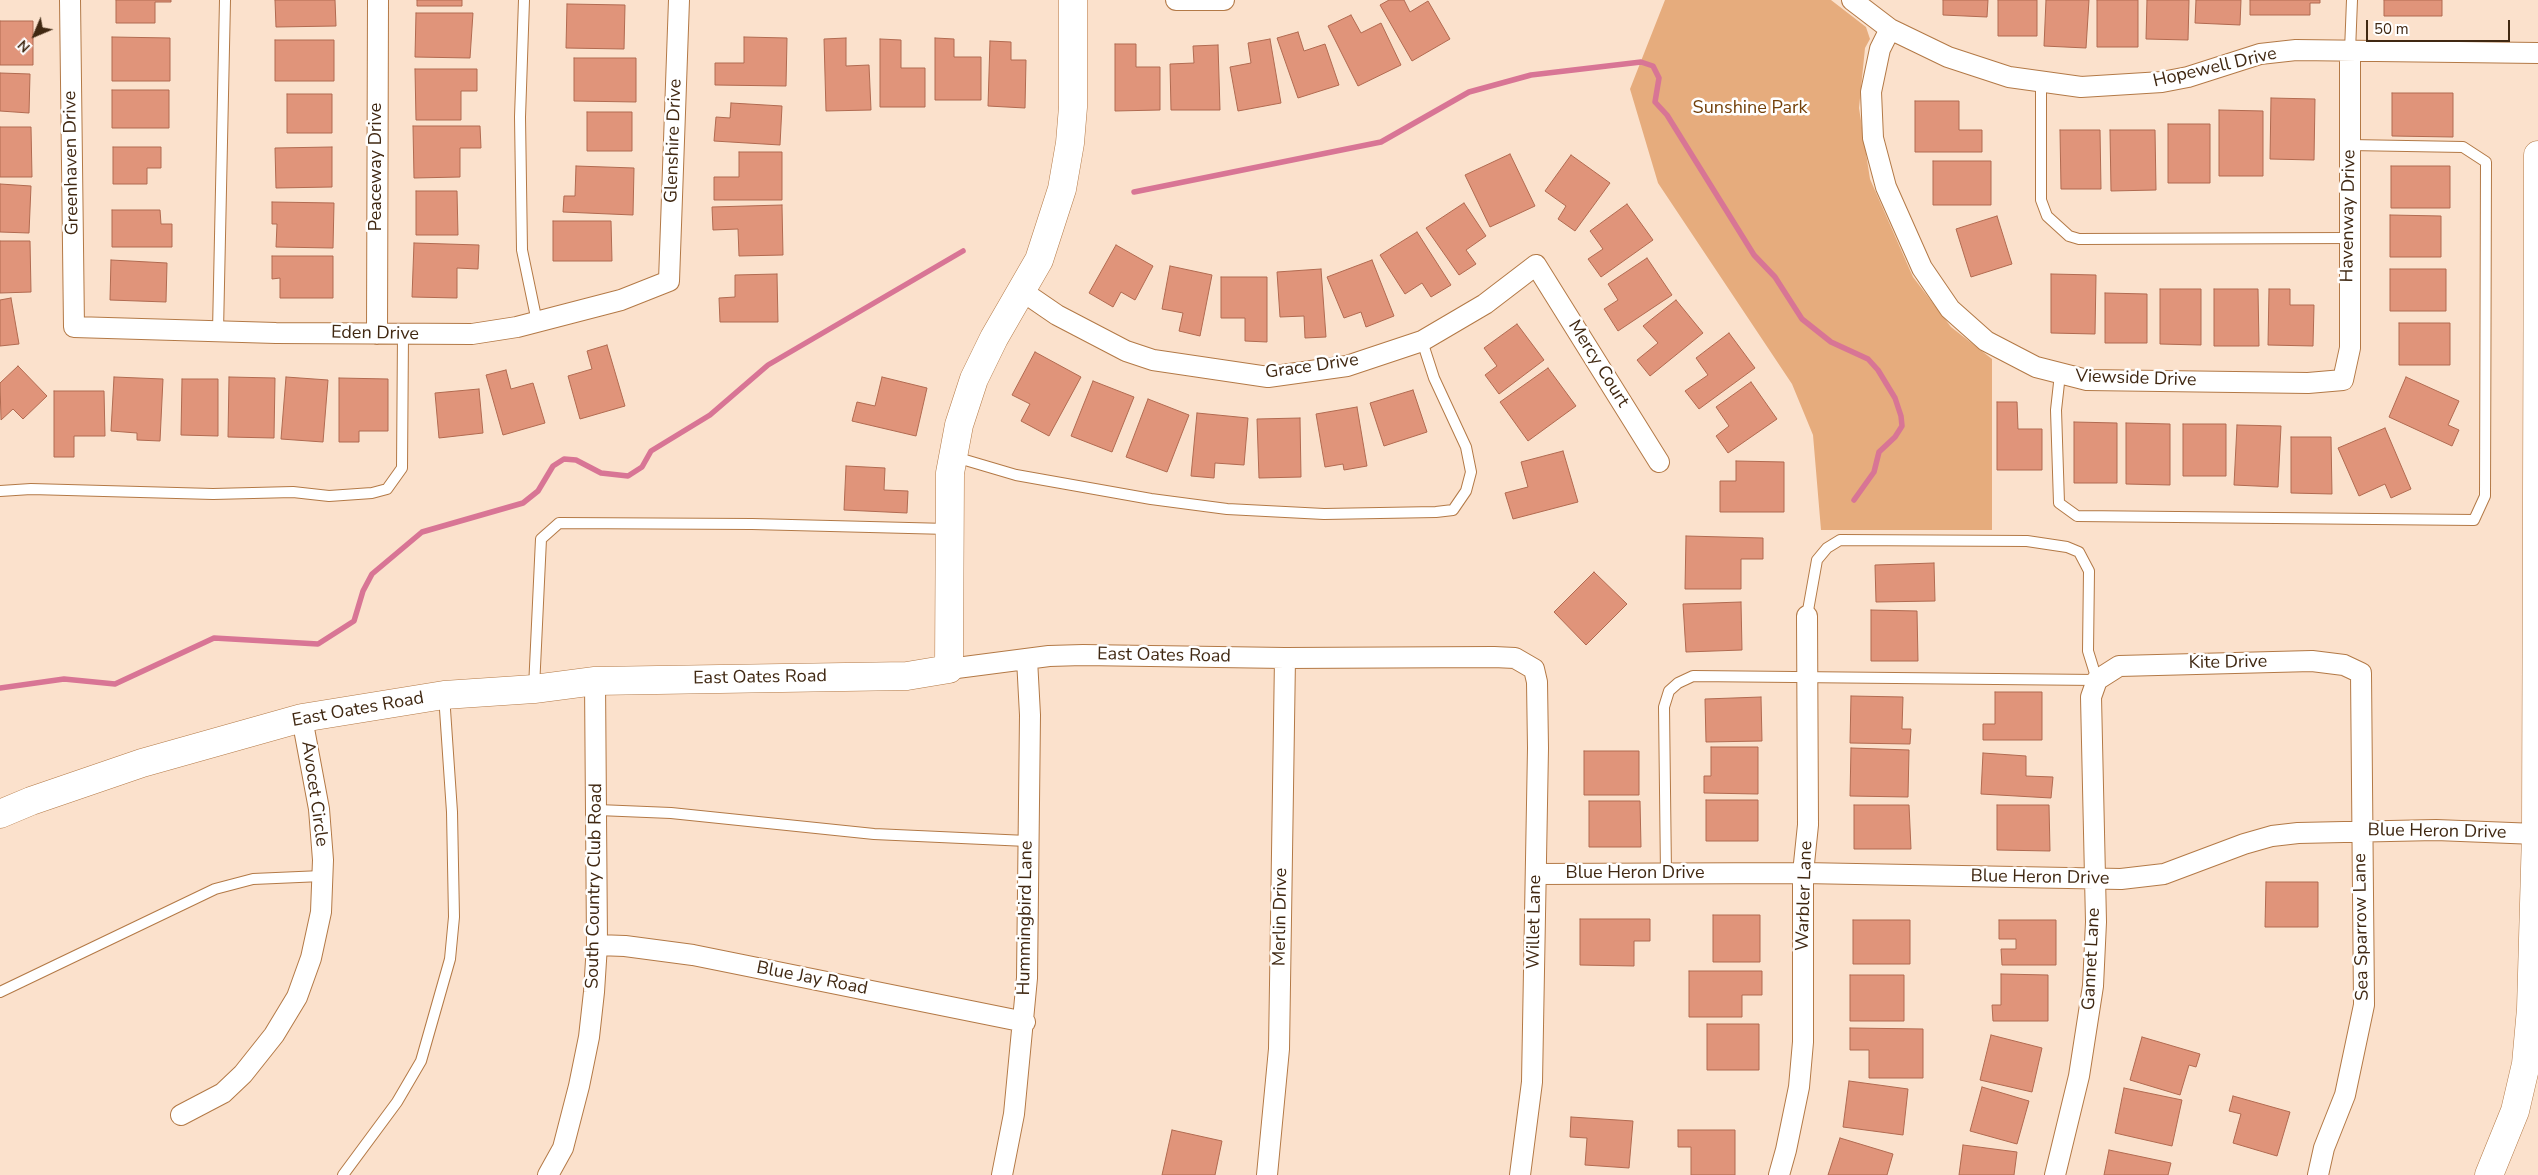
<!DOCTYPE html>
<style>
body{margin:0}
#map{position:relative;width:2538px;height:1175px;overflow:hidden;background:#fbe1cc;font-family:"Nunito Sans",sans-serif}
canvas{display:block}
.north{position:absolute;left:10px;top:10px;width:50px;height:50px;-webkit-text-stroke:4px #fff;paint-order:stroke;rotate:225deg;font-size:14px;font-weight:700;line-height:20px;text-align:center;color:#402812}
.north::after{content:'';display:block;margin:auto;width:18px;height:22px;background:#402812;clip-path:polygon(50% 0,100% 100%,50% 72%,0 100%)}
.scale{position:absolute;left:2366px;top:20px;width:144px;height:22px;box-sizing:border-box;border:2px solid #402812;border-top:0;padding-left:6px;font-size:15px;line-height:18px;white-space:nowrap;color:#402812;-webkit-text-stroke:4px #fff;paint-order:stroke}
</style>
<div id="map">
<canvas width="2538" height="1175"></canvas>
<div class="north">N</div>
<div class="scale">50 m</div>
</div>
<script>
const context = document.querySelector('canvas').getContext('2d');
context.lineJoin = 'round';
function fillPath(path, color) { context.fillStyle = color; context.fill(path, 'evenodd'); }
const poly = rows => new Path2D(rows.map(r => 'M' + r).join(''));
function trace(path, color, width, dash) { context.strokeStyle = color; context.lineWidth = width; context.lineCap = dash ? 'butt' : 'round'; context.setLineDash(dash || []); context.stroke(path); }
function label(font, color, halo, rows, align = 'center') {
  context.font = font + ' "Nunito Sans",sans-serif'; context.lineWidth = 5; context.setLineDash([]); context.textBaseline = 'middle'; context.strokeStyle = halo; context.fillStyle = color; for (const [text, x, y, turn = 0] of rows) {
    context.save(); context.translate(x, y); context.rotate((+turn || 0) * Math.PI / 180); context.textAlign = isNaN(turn) ? turn : align; if (halo) context.strokeText(text, 0, 0); context.fillText(text, 0, 0); context.restore();
  }
}
const green = poly([
 [1665,0,1831,0,1866,27,1870,39,1865,48,1859,108,1870,179,1913,277,1951,327,1992,359,1992,530,1821,530,1813,435,1792,384,1658,183,1630,89]
]);
const stream = poly([
 [1134,192,1381,142,1469,92,1531,75,1641,62,1653,66,1659,78,1655,102,1667,115,1754,255,1775,277,1802,319,1831,342,1868,359,1878,370,1895,398,1901,416,1902,426,1895,437,1879,452,1874,472,1854,500],
 [0,688,64,679,115,684,214,638,318,644,354,621,363,591,372,574,422,532,523,503,538,491,553,466,564,459,576,460,601,473,628,476,642,467,651,451,710,415,768,365,963,251]
]);
const building = poly([
 [116,0,171,0,171,2,155,2,155,23,116,23,116,0],
 [275,0,335,0,336,26,276,27,275,0],
 [417,0,462,0,462,6,417,6,417,0],
 [1389,0,1404,0,1410,12,1428,1,1450,39,1412,61,1380,5,1389,0],
 [1943,0,1988,0,1987,17,1943,15,1943,0],
 [1998,0,2037,0,2037,36,1998,36,1998,0],
 [2046,0,2089,0,2086,48,2044,46,2046,0],
 [2097,0,2138,0,2138,47,2097,47,2097,0],
 [2147,0,2189,0,2188,40,2146,39,2147,0],
 [2196,0,2241,0,2240,25,2195,23,2196,0],
 [2250,0,2320,0,2320,3,2310,3,2310,15,2250,15,2250,0],
 [2384,0,2442,0,2442,16,2384,16,2384,0],
 [567,4,625,5,624,49,566,48,567,4],
 [416,13,473,13,470,58,415,57,416,13],
 [1351,15,1361,33,1381,23,1401,65,1358,86,1328,26,1351,15],
 [0,21,33,21,33,65,0,65,0,21],
 [1298,32,1304,51,1325,44,1339,85,1298,98,1277,38,1298,32],
 [112,37,170,38,170,81,112,81,112,37],
 [744,37,787,38,786,86,715,85,715,63,744,63,744,37],
 [846,38,846,66,869,65,871,110,826,111,824,39,846,38],
 [935,38,954,39,954,57,981,57,981,100,935,100,935,38],
 [880,39,901,40,901,68,925,68,925,107,880,107,880,39],
 [1270,39,1281,103,1238,111,1230,67,1251,63,1248,43,1270,39],
 [275,40,334,40,334,81,275,81,275,40],
 [990,41,1011,42,1011,60,1026,60,1025,108,988,106,990,41],
 [1115,44,1136,44,1136,67,1160,67,1160,110,1115,111,1115,44],
 [1218,45,1220,110,1171,110,1170,64,1194,63,1193,46,1218,45],
 [574,58,636,58,636,102,574,101,574,58],
 [415,69,477,69,477,91,461,91,461,120,416,120,415,69],
 [0,73,30,74,29,113,0,111,0,73],
 [112,90,169,90,169,128,112,128,112,90],
 [2392,93,2453,93,2453,137,2392,136,2392,93],
 [287,94,332,94,332,133,287,133,287,94],
 [2271,98,2315,99,2314,160,2270,159,2271,98],
 [1915,101,1959,101,1959,130,1982,130,1982,152,1915,152,1915,101],
 [731,103,782,106,780,145,714,141,716,117,730,118,731,103],
 [2219,110,2263,111,2263,176,2219,176,2219,110],
 [587,112,632,112,632,151,587,151,587,112],
 [2168,124,2210,124,2210,183,2168,183,2168,124],
 [413,126,480,126,481,148,460,148,460,177,414,178,413,126],
 [0,127,31,127,32,177,0,177,0,127],
 [2060,130,2100,130,2101,189,2061,189,2060,130],
 [2110,130,2155,130,2156,190,2111,191,2110,130],
 [113,147,161,147,161,168,147,168,147,184,113,184,113,147],
 [332,147,332,187,276,188,275,148,332,147],
 [739,152,782,152,782,200,714,200,714,177,739,177,739,152],
 [1510,154,1535,206,1490,227,1465,175,1510,154],
 [1571,155,1610,183,1575,231,1558,219,1566,206,1545,191,1571,155],
 [1933,161,1991,161,1991,205,1933,205,1933,161],
 [576,166,634,168,633,215,563,212,564,196,575,196,576,166],
 [2391,166,2450,166,2450,208,2391,208,2391,166],
 [0,184,31,186,29,233,0,232,0,184],
 [416,191,457,191,458,235,416,235,416,191],
 [272,202,334,203,333,248,276,247,277,224,272,224,272,202],
 [1464,203,1486,236,1466,250,1476,264,1459,275,1426,228,1464,203],
 [1627,204,1653,240,1601,277,1588,259,1603,249,1590,231,1627,204],
 [782,205,783,255,739,256,738,229,713,230,712,207,782,205],
 [112,210,160,210,161,224,172,224,172,247,112,247,112,210],
 [2390,215,2441,216,2441,257,2390,257,2390,215],
 [1997,216,2012,264,1971,277,1956,229,1997,216],
 [553,221,611,221,612,261,553,261,553,221],
 [1417,232,1451,285,1431,297,1422,283,1405,294,1380,255,1417,232],
 [0,241,30,241,31,292,0,293,0,241],
 [414,243,479,245,478,269,457,268,457,298,412,297,414,243],
 [1116,245,1153,266,1135,300,1121,292,1113,307,1089,293,1116,245],
 [272,256,333,256,333,298,280,298,280,278,272,279,272,256],
 [1647,258,1672,295,1618,331,1604,309,1618,300,1608,284,1647,258],
 [111,260,167,263,166,302,110,300,111,260],
 [1372,260,1394,316,1366,327,1361,312,1344,318,1327,277,1372,260],
 [1170,266,1212,275,1200,336,1179,331,1183,313,1162,309,1170,266],
 [1321,269,1326,337,1305,338,1304,316,1280,317,1277,272,1321,269],
 [2390,269,2446,269,2446,311,2390,311,2390,269],
 [777,274,778,322,720,322,719,298,735,297,735,275,777,274],
 [2051,274,2096,275,2095,334,2051,333,2051,274],
 [1221,277,1267,277,1267,342,1245,341,1245,318,1221,318,1221,277],
 [2160,289,2201,289,2201,345,2160,344,2160,289],
 [2214,289,2258,289,2259,346,2214,346,2214,289],
 [2269,289,2290,289,2290,305,2314,305,2313,346,2268,345,2269,289],
 [2105,293,2147,294,2147,343,2105,343,2105,293],
 [11,298,19,344,0,346,0,300,11,298],
 [1676,300,1703,333,1650,376,1637,360,1658,343,1643,326,1676,300],
 [2399,323,2450,323,2450,365,2399,365,2399,323],
 [1517,324,1544,360,1499,394,1485,375,1497,366,1484,348,1517,324],
 [1729,333,1755,368,1699,409,1685,391,1708,375,1696,358,1729,333],
 [607,345,625,406,580,419,568,376,592,369,587,351,607,345],
 [1035,352,1081,377,1049,436,1021,421,1030,404,1012,395,1035,352],
 [18,366,47,396,23,419,13,409,1,420,0,383,18,366],
 [1548,368,1576,406,1528,441,1500,402,1548,368],
 [506,370,511,389,533,383,545,423,503,435,486,375,506,370],
 [114,377,163,379,160,441,137,440,137,433,111,431,114,377],
 [229,377,275,378,274,438,228,437,229,377],
 [286,377,328,380,323,442,281,439,286,377],
 [882,377,927,388,916,436,852,421,857,402,875,406,882,377],
 [2406,377,2459,401,2448,425,2459,430,2452,446,2389,417,2406,377],
 [339,378,388,379,388,431,359,431,359,442,339,442,339,378],
 [182,379,218,379,218,436,181,435,182,379],
 [1093,381,1134,397,1112,452,1071,436,1093,381],
 [1751,382,1777,419,1728,453,1716,436,1729,426,1716,407,1751,382],
 [479,389,483,433,439,438,435,393,479,389],
 [1413,390,1427,432,1384,446,1370,403,1413,390],
 [54,391,104,391,105,436,74,436,74,457,54,457,54,391],
 [1148,399,1189,415,1167,472,1126,457,1148,399],
 [1997,402,2017,402,2018,429,2042,429,2042,470,1997,470,1997,402],
 [1357,407,1367,466,1344,470,1343,464,1325,467,1316,414,1357,407],
 [1197,413,1248,418,1244,465,1215,463,1214,478,1191,476,1197,413],
 [1300,418,1301,477,1259,478,1257,419,1300,418],
 [2074,422,2117,423,2117,483,2074,483,2074,422],
 [2126,423,2170,424,2170,485,2126,484,2126,423],
 [2183,424,2226,424,2226,476,2183,476,2183,424],
 [2237,425,2281,426,2278,487,2234,485,2237,425],
 [2385,428,2411,489,2391,498,2385,484,2359,496,2338,448,2385,428],
 [2291,437,2331,437,2332,494,2291,493,2291,437],
 [1563,451,1578,502,1513,519,1505,493,1528,487,1521,462,1563,451],
 [1736,461,1784,462,1784,512,1720,512,1720,481,1736,481,1736,461],
 [846,466,885,468,884,490,908,491,907,513,844,510,846,466],
 [1686,536,1763,538,1763,559,1741,559,1741,589,1685,589,1686,536],
 [1934,563,1935,601,1876,602,1875,565,1934,563],
 [1594,572,1627,604,1586,645,1554,612,1594,572],
 [1741,602,1742,650,1686,652,1683,604,1741,602],
 [1871,610,1917,611,1918,661,1871,661,1871,610],
 [1995,692,2042,692,2042,740,1983,740,1983,724,1995,724,1995,692],
 [1851,696,1903,697,1902,729,1911,729,1910,744,1850,743,1851,696],
 [1761,697,1762,741,1706,742,1705,699,1761,697],
 [1711,747,1758,747,1758,794,1704,793,1704,776,1711,776,1711,747],
 [1851,748,1909,750,1908,797,1850,796,1851,748],
 [1584,751,1639,751,1639,795,1584,795,1584,751],
 [1983,753,2026,756,2026,776,2053,777,2051,798,1981,794,1983,753],
 [1706,800,1758,800,1758,841,1706,841,1706,800],
 [1589,801,1640,801,1641,847,1589,847,1589,801],
 [1854,805,1909,805,1911,849,1854,849,1854,805],
 [1997,805,2049,805,2050,851,1997,850,1997,805],
 [2266,882,2318,882,2318,927,2265,927,2266,882],
 [1713,915,1760,915,1760,962,1713,962,1713,915],
 [1580,919,1650,919,1650,941,1634,941,1634,966,1580,965,1580,919],
 [1853,920,1910,920,1910,964,1853,964,1853,920],
 [1999,920,2056,920,2056,965,2002,965,2001,949,2016,949,2016,939,1999,939,1999,920],
 [1689,971,1762,971,1762,995,1742,995,1742,1017,1689,1017,1689,971],
 [2001,974,2048,975,2048,1021,1993,1021,1992,1005,2001,1005,2001,974],
 [1850,975,1904,975,1904,1021,1850,1021,1850,975],
 [1707,1024,1759,1024,1759,1070,1707,1070,1707,1024],
 [1850,1028,1923,1029,1923,1078,1869,1078,1869,1050,1850,1050,1850,1028],
 [1991,1035,2042,1048,2032,1092,1980,1080,1991,1035],
 [2142,1037,2200,1054,2196,1067,2189,1065,2180,1095,2130,1080,2142,1037],
 [1849,1081,1908,1089,1903,1135,1843,1127,1849,1081],
 [1982,1087,2029,1101,2017,1144,1970,1131,1982,1087],
 [2124,1088,2182,1100,2172,1146,2115,1133,2124,1088],
 [2233,1096,2290,1112,2277,1156,2233,1143,2241,1114,2229,1111,2233,1096],
 [1571,1117,1633,1121,1629,1168,1585,1165,1587,1138,1570,1137,1571,1117],
 [1172,1130,1222,1141,1215,1175,1162,1175,1172,1130],
 [1678,1130,1735,1130,1735,1175,1691,1175,1691,1147,1678,1147,1678,1130],
 [1840,1138,1893,1154,1887,1175,1828,1175,1840,1138],
 [1963,1145,2017,1152,2014,1175,1959,1175,1963,1145],
 [2109,1150,2171,1163,2168,1175,2104,1175,2109,1150]
]);
const lane = poly([
 [524,0,520,117,522,250,537,322],
 [2350,51,2352,0],
 [2041,83,2041,200,2047,216,2069,236,2079,239,2349,238],
 [218,331,225,0],
 [2060,374,2056,410,2059,503,2077,516,2474,520,2485,496,2486,162,2463,147,2350,145],
 [955,457,1016,475,1151,499,1227,509,1324,514,1436,512,1453,510,1466,491,1471,472,1466,447,1434,378,1422,341],
 [0,491,31,489,213,494,293,492,329,496,372,493,387,489,402,468,403,334],
 [534,688,541,539,559,523,752,524,948,529],
 [598,810,671,813,874,834,1027,841],
 [1666,874,1664,707,1669,691,1678,683,1693,676,2097,680,2088,651,2089,571,2079,552,2067,547,2027,541,1840,540,1827,548,1817,560,1807,616],
 [0,992,215,889,253,879,322,876],
 [343,1175,397,1102,421,1061,450,959,454,917,452,812,444,695]
]);
const street = poly([
 [70,0,74,327,276,333,472,334,517,327,621,300,669,281,679,0],
 [1176,0,1224,0],
 [1852,0,1890,29,1948,57,2009,77,2081,87,2162,82,2188,77,2260,54,2296,50,2538,53],
 [1890,29,1880,49,1871,92,1873,138,1886,187,1922,268,1950,309,1986,341,2036,367,2087,380,2308,383,2343,380,2350,348,2350,51],
 [1022,291,1057,315,1126,351,1153,360,1268,377,1347,366,1422,341,1485,304,1536,265,1659,462],
 [377,334,378,0],
 [949,669,1049,656,1083,655,1285,658,1494,657,1515,658,1534,669,1537,682,1538,748,1532,1082,1520,1175],
 [1536,874,1803,873,2121,879,2164,874,2244,844,2272,836,2298,833,2436,830,2536,834],
 [597,945,625,946,693,955,1025,1022],
 [181,1115,223,1093,243,1074,274,1035,297,997,311,958,321,912,323,860,319,809,302,718],
 [548,1175,563,1148,579,1086,589,1037,594,992,597,945,595,681],
 [1002,1175,1014,1114,1027,978,1030,715,1027,659],
 [1267,1175,1279,1049,1285,658],
 [1779,1175,1786,1150,1799,1087,1803,1042,1803,873,1808,825,1807,616],
 [2055,1175,2079,1076,2093,986,2096,922,2091,697,2097,680,2119,666,2312,661,2344,665,2361,673,2364,1005,2345,1095,2324,1148,2318,1175]
]);
const secondary = poly([
 [0,814,31,801,142,763,302,718,444,695,534,689,595,681,907,676,949,669,950,473,959,425,974,379,994,338,1039,260,1062,189,1070,143,1073,107,1073,0],
 [2489,1175,2515,1111,2526,1064,2531,1009,2536,834,2538,155]
]);
const streetNames = [
 ["Hopewell Drive",2215,68,-13],
 ["Glenshire Drive",674,141,-88],
 ["Greenhaven Drive",72,163,-91],
 ["Peaceway Drive",377,167,-90],
 ["Havenway Drive",2349,216,-89],
 ["Eden Drive",375,334,1],
 ["Mercy Court",1598,364,58],
 ["Grace Drive",1312,367,-8],
 ["Viewside Drive",2136,379,2],
 ["East Oates Road",1164,656,1],
 ["Kite Drive",2228,663,-1],
 ["East Oates Road",760,678,-1],
 ["East Oates Road",358,710,-10],
 ["Avocet Circle",314,794,82],
 ["Blue Heron Drive",2437,832,1],
 ["Blue Heron Drive",1635,874],
 ["Blue Heron Drive",2040,878,1],
 ["South Country Club Road",595,886,-89],
 ["Warbler Lane",1805,896,-88],
 ["Merlin Drive",1281,917,-89],
 ["Hummingbird Lane",1026,918,-89],
 ["Willet Lane",1535,922,-89],
 ["Sea Sparrow Lane",2362,927,-91],
 ["Gannet Lane",2092,959,-87],
 ["Blue Jay Road",812,979,11]
];
const parkNames = [
 ["Sunshine Park",1750,109]
];
fillPath(green, '#e6ac7d');
trace(stream, '#d87595', 5.5);
fillPath(building, '#e0947a');
trace(building, '#b16a50', 1);
trace(lane, '#b37946', 12);
trace(street, '#b37946', 22);
trace(secondary, '#b37946', 29);
trace(lane, '#fff', 10);
trace(street, '#fff', 20);
trace(secondary, '#fff', 28);
label('18px', '#402812', '#fff', streetNames);
label('18px', '#74410b', '#fff', parkNames);
</script>
